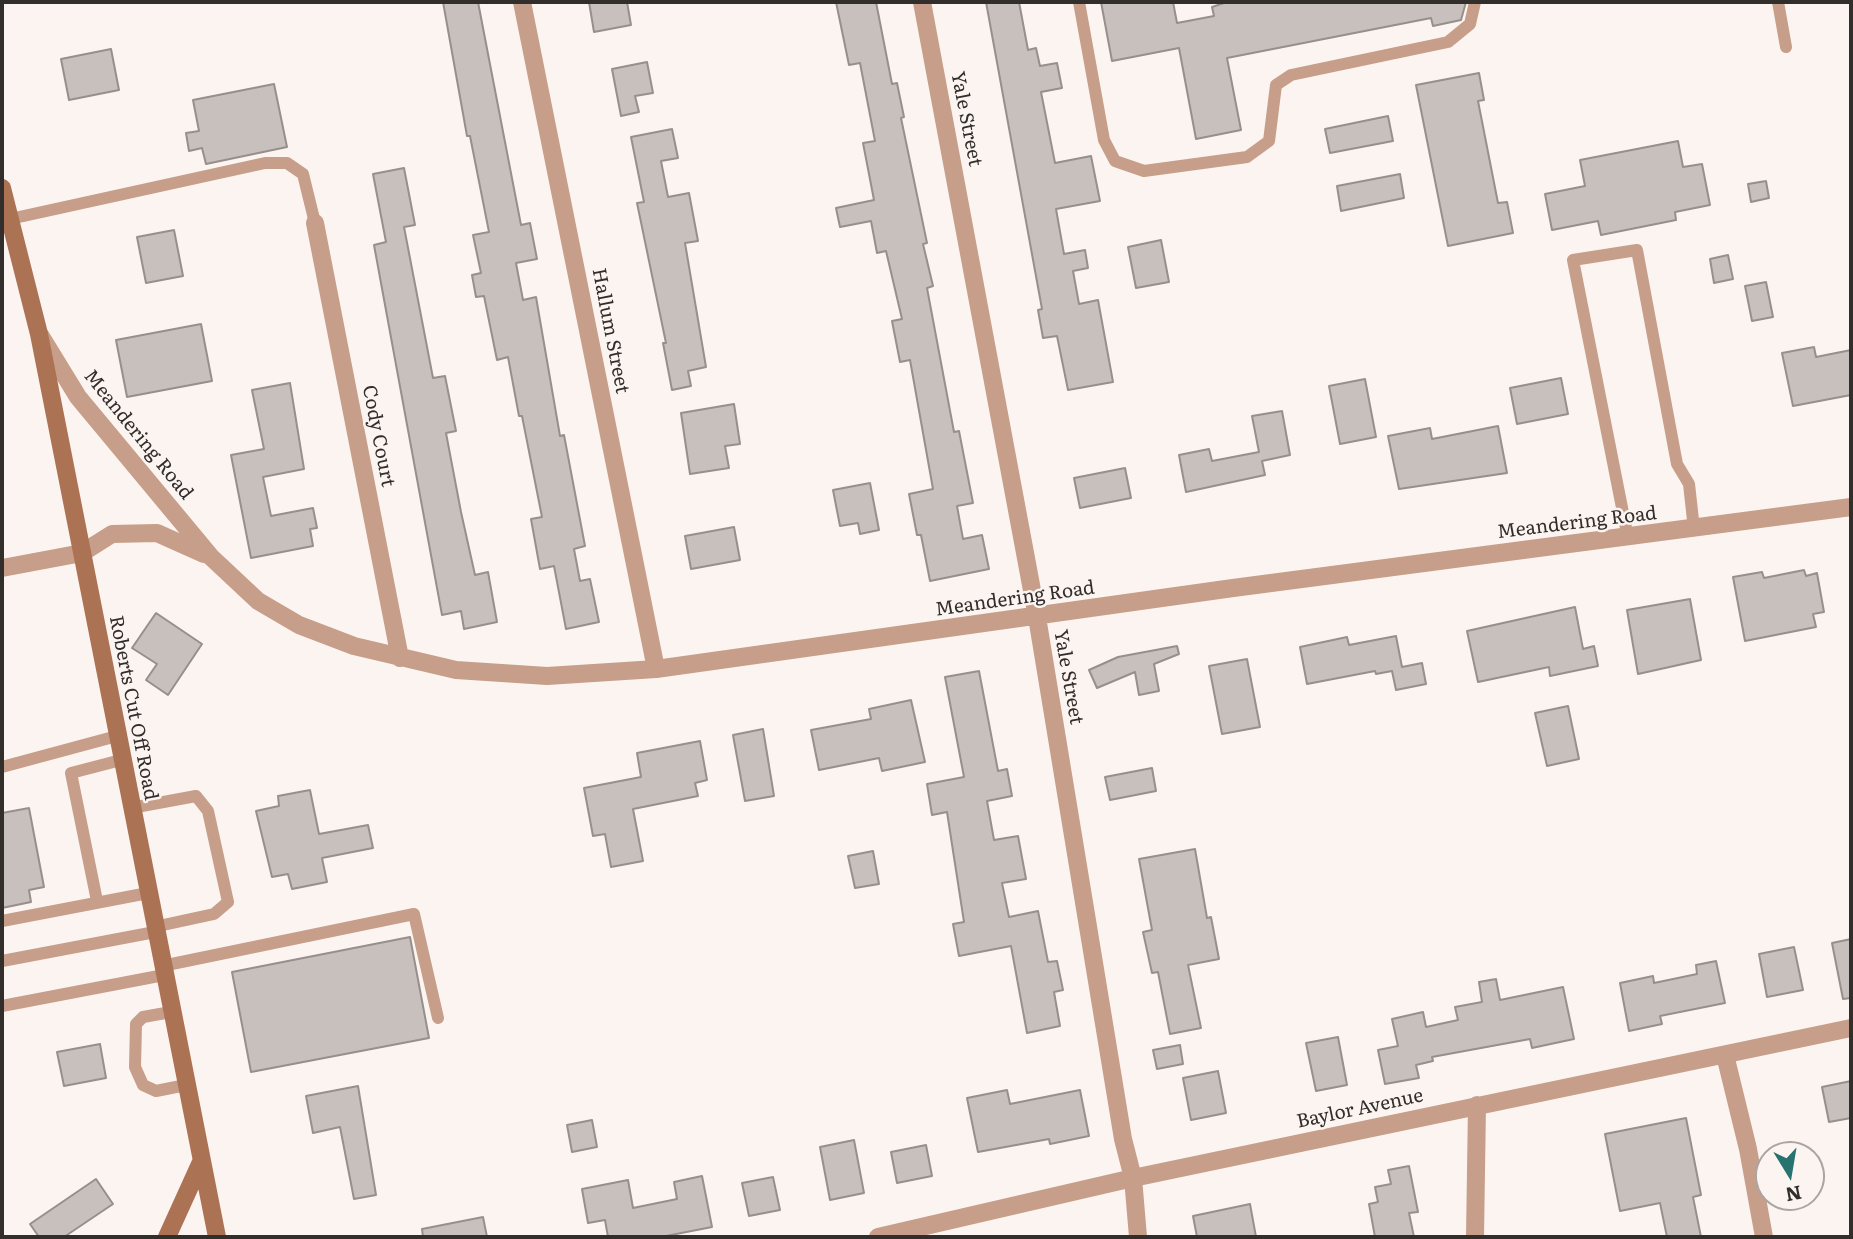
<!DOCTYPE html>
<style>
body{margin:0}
#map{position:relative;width:1853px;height:1239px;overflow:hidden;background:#fcf4f0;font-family:Literata,serif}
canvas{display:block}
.frame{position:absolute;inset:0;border:4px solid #312e2c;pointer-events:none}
.north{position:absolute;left:1755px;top:1141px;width:70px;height:70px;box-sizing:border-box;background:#fcf4f0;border:2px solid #aba5a2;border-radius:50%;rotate:169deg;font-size:19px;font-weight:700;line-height:28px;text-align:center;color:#312e2c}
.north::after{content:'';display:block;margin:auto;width:24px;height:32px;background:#28726f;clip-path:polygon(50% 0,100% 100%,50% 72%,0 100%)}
</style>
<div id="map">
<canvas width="1853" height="1239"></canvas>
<div class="frame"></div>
<div class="north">N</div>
</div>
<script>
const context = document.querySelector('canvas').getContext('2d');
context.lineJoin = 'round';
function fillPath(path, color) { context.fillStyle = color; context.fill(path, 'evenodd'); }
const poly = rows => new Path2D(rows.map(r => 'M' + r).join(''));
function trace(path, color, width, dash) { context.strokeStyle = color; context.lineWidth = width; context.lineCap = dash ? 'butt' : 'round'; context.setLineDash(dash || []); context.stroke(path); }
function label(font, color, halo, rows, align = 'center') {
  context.font = font + ' Literata,serif'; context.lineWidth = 5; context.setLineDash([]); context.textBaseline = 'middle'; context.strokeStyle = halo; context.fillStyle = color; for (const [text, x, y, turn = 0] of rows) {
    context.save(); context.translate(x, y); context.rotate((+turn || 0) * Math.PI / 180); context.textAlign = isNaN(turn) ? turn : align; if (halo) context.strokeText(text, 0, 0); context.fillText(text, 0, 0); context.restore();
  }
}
const building = poly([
 [443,2,478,2,521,225,530,223,537,259,516,263,523,300,536,297,560,436,564,435,585,546,574,549,580,581,590,579,599,622,566,629,554,566,540,569,531,519,542,517,522,416,519,416,508,357,497,360,484,296,476,297,472,275,481,273,473,235,489,232,470,136,467,136,443,2],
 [589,2,627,2,631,25,594,32,589,2],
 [836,2,876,2,892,84,897,83,904,117,901,118,927,243,923,244,933,286,927,288,954,432,959,431,973,503,957,506,963,539,982,535,989,569,930,581,921,535,917,535,909,494,933,489,910,360,900,362,892,321,902,319,886,251,877,253,871,221,840,227,836,208,874,200,863,143,875,141,860,63,849,65,836,2],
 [986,2,1019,2,1028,50,1036,48,1040,66,1057,63,1062,88,1041,92,1055,163,1091,156,1100,201,1056,209,1064,254,1085,250,1088,268,1073,271,1079,304,1098,300,1113,382,1068,390,1057,336,1043,338,1038,310,1042,309,986,2],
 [1101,2,1173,2,1177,23,1214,16,1212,7,1227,2,1466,2,1461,20,1433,26,1431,18,1227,58,1241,130,1196,139,1179,48,1112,61,1101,2],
 [111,49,119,90,69,100,61,59,111,49],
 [647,62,653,93,635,96,639,112,621,116,612,69,647,62],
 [1479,73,1484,100,1478,101,1498,203,1507,202,1513,233,1448,246,1416,85,1479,73],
 [274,84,287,147,206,164,202,148,189,151,186,133,199,131,193,100,274,84],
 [1388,116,1393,141,1330,153,1325,129,1388,116],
 [672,129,678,158,661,161,668,197,689,193,698,241,685,243,706,367,688,371,691,386,672,390,663,343,666,343,637,203,644,202,631,137,672,129],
 [1678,141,1683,167,1702,164,1710,205,1675,212,1676,220,1601,235,1598,221,1552,230,1545,194,1585,186,1580,160,1678,141],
 [404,168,415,225,404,227,433,378,445,376,456,431,446,433,461,512,475,575,488,572,497,622,464,629,461,611,442,615,374,245,386,242,373,174,404,168],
 [1400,174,1404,198,1341,211,1337,186,1400,174],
 [1766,181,1769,198,1751,202,1748,184,1766,181],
 [174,230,183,276,146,283,137,237,174,230],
 [1161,240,1169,282,1136,288,1128,247,1161,240],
 [1728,255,1733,279,1714,283,1710,259,1728,255],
 [1766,282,1773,317,1752,321,1745,286,1766,282],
 [201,324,212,381,127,397,116,340,201,324],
 [1814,347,1816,357,1851,350,1851,395,1793,406,1782,353,1814,347],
 [1561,378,1568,414,1517,424,1510,388,1561,378],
 [1365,379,1376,437,1340,444,1329,386,1365,379],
 [290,383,304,469,263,477,271,516,313,508,317,528,310,529,313,546,251,558,231,455,264,449,252,390,290,383],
 [734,404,740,444,725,446,729,468,690,474,681,413,734,404],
 [1282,411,1290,455,1262,461,1265,475,1186,492,1179,455,1209,449,1212,461,1259,452,1252,416,1282,411],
 [1498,426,1507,473,1399,489,1388,436,1430,428,1432,439,1498,426],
 [1125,468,1131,498,1080,508,1074,478,1125,468],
 [870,483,879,530,860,534,858,523,840,526,833,490,870,483],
 [734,527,740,560,691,569,685,536,734,527],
 [1804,570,1806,576,1817,573,1824,612,1813,614,1816,627,1745,641,1733,577,1762,572,1764,578,1804,570],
 [1690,599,1701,660,1638,674,1627,610,1690,599],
 [1575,607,1583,649,1594,646,1598,666,1550,676,1549,667,1478,682,1467,631,1575,607],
 [156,613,202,644,168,695,146,680,157,664,132,648,156,613],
 [1396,636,1402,667,1422,663,1426,684,1396,690,1392,671,1376,674,1375,671,1307,684,1300,647,1347,637,1349,645,1396,636],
 [1177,646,1179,654,1154,664,1159,691,1139,695,1135,672,1097,688,1089,670,1118,657,1177,646],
 [1247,659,1260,727,1222,734,1209,666,1247,659],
 [979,671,998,771,1007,769,1012,796,987,801,994,840,1018,836,1026,879,1002,883,1009,917,1038,911,1048,962,1057,961,1063,990,1054,992,1060,1026,1027,1033,1011,946,959,956,953,924,964,922,947,812,932,815,927,784,964,777,945,677,979,671],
 [911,700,925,762,882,771,879,758,819,770,811,730,871,719,869,709,911,700],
 [1568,706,1579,759,1547,766,1535,713,1568,706],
 [763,729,774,796,745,801,733,735,763,729],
 [700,741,707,780,695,783,698,796,633,809,643,861,611,867,605,834,593,836,584,788,641,777,637,753,700,741],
 [1152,768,1156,791,1110,800,1105,777,1152,768],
 [310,790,319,834,368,825,373,848,322,858,327,882,292,889,288,874,272,877,256,811,279,806,278,796,310,790],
 [29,808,44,887,29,890,31,902,2,908,2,813,29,808],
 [1195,849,1207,918,1211,917,1219,959,1188,965,1201,1028,1170,1034,1158,972,1152,973,1143,932,1152,930,1139,859,1195,849],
 [873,851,879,884,855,888,848,856,873,851],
 [410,937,429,1038,251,1072,232,972,410,937],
 [1851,939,1851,998,1843,999,1832,943,1851,939],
 [1794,947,1803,990,1767,997,1759,954,1794,947],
 [1716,961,1725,1003,1660,1016,1662,1024,1629,1031,1620,983,1653,976,1654,983,1697,974,1696,965,1716,961],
 [1496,979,1500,1000,1563,987,1574,1039,1532,1048,1530,1039,1432,1057,1433,1061,1416,1065,1419,1078,1385,1084,1378,1050,1398,1046,1392,1019,1423,1012,1426,1027,1458,1020,1455,1007,1482,1002,1479,982,1496,979],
 [1338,1037,1347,1085,1316,1091,1306,1043,1338,1037],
 [100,1044,106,1078,64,1086,57,1052,100,1044],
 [1180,1045,1183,1064,1157,1069,1153,1050,1180,1045],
 [1218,1071,1226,1113,1191,1120,1183,1078,1218,1071],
 [1851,1081,1851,1118,1829,1122,1822,1087,1851,1081],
 [358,1086,376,1195,354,1199,340,1127,313,1133,306,1096,358,1086],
 [1007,1090,1010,1104,1080,1090,1089,1136,1050,1144,1049,1139,978,1152,967,1098,1007,1090],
 [1686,1118,1701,1195,1693,1197,1701,1237,1667,1237,1660,1203,1620,1211,1605,1134,1686,1118],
 [592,1120,597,1147,572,1152,567,1125,592,1120],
 [854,1140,864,1193,830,1200,820,1147,854,1140],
 [926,1145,932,1176,897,1183,891,1152,926,1145],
 [1409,1166,1418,1212,1409,1213,1414,1237,1375,1237,1369,1204,1378,1202,1375,1187,1391,1184,1388,1170,1409,1166],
 [702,1176,712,1227,661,1237,608,1237,605,1220,588,1223,582,1189,628,1180,633,1208,677,1199,674,1182,702,1176],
 [773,1177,780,1210,749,1216,742,1183,773,1177],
 [96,1179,113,1204,64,1237,39,1237,30,1224,96,1179],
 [1250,1204,1256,1237,1197,1237,1193,1216,1250,1204],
 [483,1217,487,1237,423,1237,422,1229,483,1217]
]);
const lane = poly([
 [1079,2,1104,140,1115,161,1144,171,1247,157,1269,141,1276,85,1291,75,1448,42,1470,24,1475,2],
 [1778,2,1786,47],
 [10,219,265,163,287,163,303,174,315,223],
 [1628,538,1573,260,1637,250,1677,464,1689,484,1694,529],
 [2,767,117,736],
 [131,808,196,796,208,811,228,902,214,914,154,927],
 [97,901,71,773,121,760],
 [2,921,148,893],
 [2,961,155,932],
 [162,966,414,914,438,1018],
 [2,1006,164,975],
 [171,1012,143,1017,136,1024,135,1067,143,1085,156,1091,186,1085]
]);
const street = poly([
 [522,2,656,669],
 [922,2,1037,617,1123,1139,1133,1178,1138,1237],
 [315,223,400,658],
 [40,335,78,397,211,557,258,601,299,625,354,646,456,670,547,676,656,669,1233,588,1851,507],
 [2,568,82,553,112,534,157,533,204,554],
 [1725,1055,1748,1149,1764,1237],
 [878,1237,1133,1178,1851,1028],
 [1475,1237,1477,1105]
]);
const secondary = poly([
 [2,188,39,334,217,1237],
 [167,1237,201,1162]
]);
const streetNames = [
 ["Yale Street",966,119,79],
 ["Hallum Street",610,331,79],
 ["Meandering Road",138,435,51],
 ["Cody Court",378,436,79],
 ["Meandering Road",1577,523,-7],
 ["Meandering Road",1015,599,-8],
 ["Yale Street",1068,677,80],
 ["Roberts Cut Off Road",133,708,79],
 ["Baylor Avenue",1360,1109,-12]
];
fillPath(building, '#c8c0bc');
trace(building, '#978f8c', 2);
trace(lane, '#c69e89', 12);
trace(street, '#c69e89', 18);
trace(secondary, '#ac7254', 18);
label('19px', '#312e2c', '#fcf4f0', streetNames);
</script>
